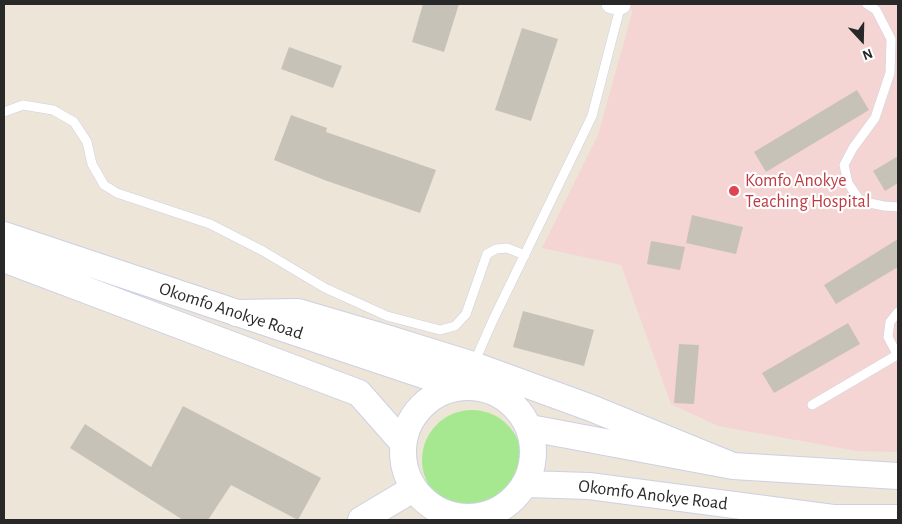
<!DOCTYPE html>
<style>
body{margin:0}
#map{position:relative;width:902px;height:524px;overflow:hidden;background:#ece5d8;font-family:"Alegreya Sans",sans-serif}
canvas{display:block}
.frame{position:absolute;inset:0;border:5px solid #282828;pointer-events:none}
.north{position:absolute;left:837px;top:15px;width:50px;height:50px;-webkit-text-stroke:4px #fff;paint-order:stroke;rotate:159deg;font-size:14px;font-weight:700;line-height:20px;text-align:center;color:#282828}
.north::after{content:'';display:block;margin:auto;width:18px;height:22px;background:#282828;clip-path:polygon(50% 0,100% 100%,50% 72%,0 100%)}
</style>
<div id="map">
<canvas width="902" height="524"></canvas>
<div class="frame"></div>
<div class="north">N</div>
</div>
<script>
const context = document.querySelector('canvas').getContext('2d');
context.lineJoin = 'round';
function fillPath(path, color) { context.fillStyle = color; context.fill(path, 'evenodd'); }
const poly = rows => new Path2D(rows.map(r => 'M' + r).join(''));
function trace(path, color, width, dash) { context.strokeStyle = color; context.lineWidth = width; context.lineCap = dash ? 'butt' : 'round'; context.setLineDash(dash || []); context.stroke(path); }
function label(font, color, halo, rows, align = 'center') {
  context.font = font + ' "Alegreya Sans",sans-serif'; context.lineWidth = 4.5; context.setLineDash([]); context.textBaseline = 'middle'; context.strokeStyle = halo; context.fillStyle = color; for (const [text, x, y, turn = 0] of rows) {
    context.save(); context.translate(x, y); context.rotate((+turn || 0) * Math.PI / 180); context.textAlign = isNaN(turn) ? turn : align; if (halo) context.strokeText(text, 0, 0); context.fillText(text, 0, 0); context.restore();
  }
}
const medical = poly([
 [631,4,898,4,898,452,857,451,718,426,671,404,621,265,542,248,598,135,632,13]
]);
const green = poly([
 '422 460a50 50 0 1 1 100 0a50 50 0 1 1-100 0Z'
]);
const building = poly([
 [423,4,459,4,444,52,412,42],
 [522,28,558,39,531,121,495,110],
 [289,47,342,66,333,88,281,69],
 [857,90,869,110,766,172,754,152],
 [291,115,327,128,326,132,436,170,420,213,327,181,274,160],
 [898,156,898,183,885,191,873,171],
 [692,215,743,227,736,254,686,243],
 [898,239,898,267,836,304,824,285],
 [651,241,685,247,680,270,647,264],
 [523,311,594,330,584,366,513,347],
 [848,323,860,344,774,393,762,373],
 [679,344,699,345,694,404,674,403],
 [183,406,321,478,298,520,231,485,208,520,183,520,70,448,85,424,151,467]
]);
const lane = poly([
 [867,4,876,10,891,39,890,73,875,118,853,148,844,165,848,183,860,201,884,206,898,207],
 [4,112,23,105,53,110,74,122,87,142,92,164,104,185,117,193,210,224,263,251,325,288,387,316,440,330,455,326,466,314,487,254,496,249,507,248,525,255],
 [898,312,890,322,888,337,898,356],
 [474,363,493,320,592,116,621,4],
 [812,405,897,355]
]);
const street = poly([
 [611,4,621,5]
]);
const secondary = poly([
 [4,235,459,387],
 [4,259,359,393,403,443],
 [236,313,298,312,383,337,473,365,591,408,733,466],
 '403 452a65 65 0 1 1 130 0a65 65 0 1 1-130 0Z',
 [530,428,733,466,898,476],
 [527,484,589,486,833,518,898,518],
 [361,520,413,489]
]);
const markers = [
 [734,191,6,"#e0444e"]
];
const healthNames = [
 ["Komfo Anokye",745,181],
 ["Teaching Hospital",745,202]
];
const streetNames = [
 ["Okomfo Anokye Road",231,311,18],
 ["Okomfo Anokye Road",653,495,7]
];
fillPath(medical, '#f4d5d4');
fillPath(green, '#a6e890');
fillPath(building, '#c7c2b8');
trace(lane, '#cdd0e3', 10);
trace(street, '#cdd0e3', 20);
trace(secondary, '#cdd0e3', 28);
trace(lane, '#fff', 9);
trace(street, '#fff', 19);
trace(secondary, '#fff', 26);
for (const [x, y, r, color] of markers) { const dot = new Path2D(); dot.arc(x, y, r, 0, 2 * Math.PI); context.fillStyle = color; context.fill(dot); trace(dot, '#fff', 2); }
label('18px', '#be3a42', '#fff', healthNames, 'left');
label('18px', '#282828', '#fff', streetNames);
</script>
